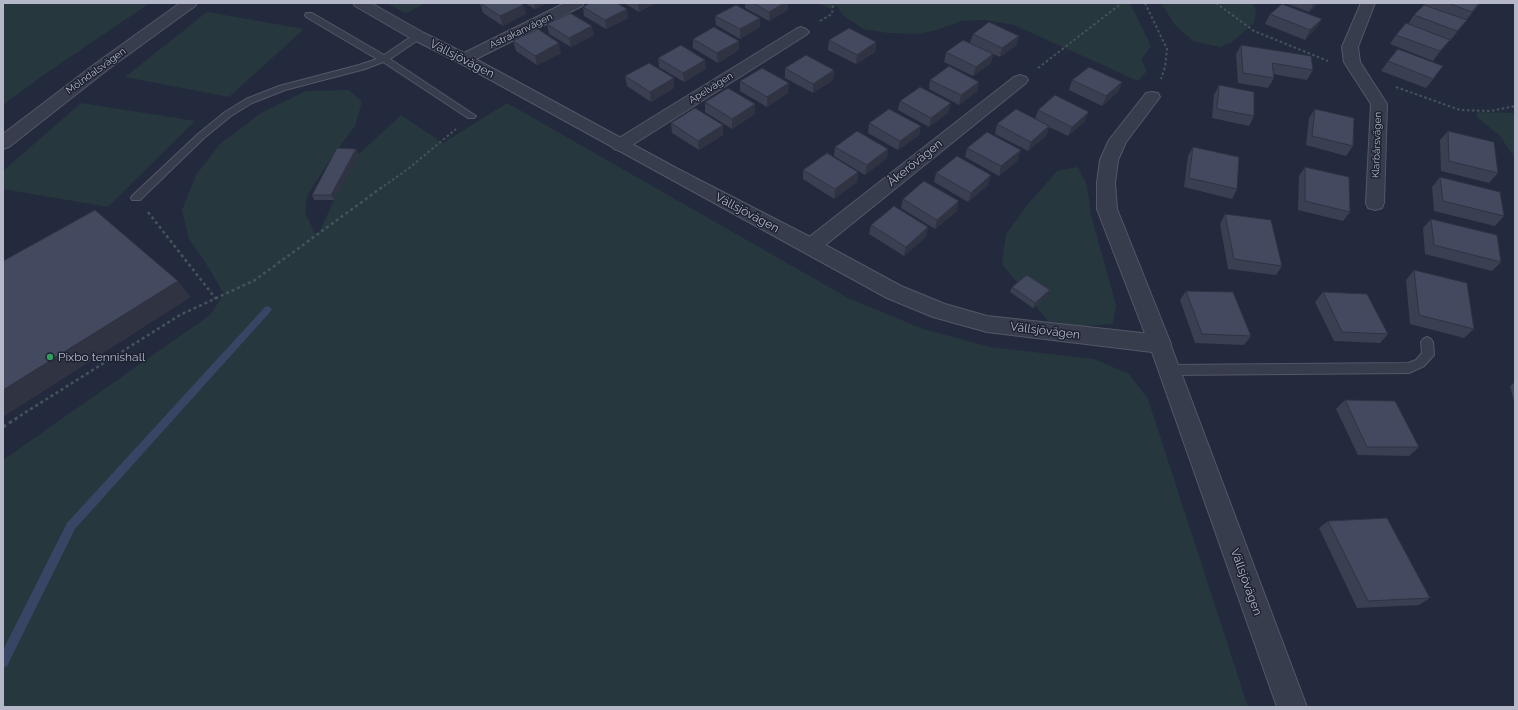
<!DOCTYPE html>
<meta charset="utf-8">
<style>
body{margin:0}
#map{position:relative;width:1518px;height:710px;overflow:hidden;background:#242a3d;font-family:Raleway,sans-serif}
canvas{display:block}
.frame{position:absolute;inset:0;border:4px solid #b4b8c8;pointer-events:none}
</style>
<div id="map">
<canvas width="1518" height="710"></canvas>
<div class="frame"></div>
</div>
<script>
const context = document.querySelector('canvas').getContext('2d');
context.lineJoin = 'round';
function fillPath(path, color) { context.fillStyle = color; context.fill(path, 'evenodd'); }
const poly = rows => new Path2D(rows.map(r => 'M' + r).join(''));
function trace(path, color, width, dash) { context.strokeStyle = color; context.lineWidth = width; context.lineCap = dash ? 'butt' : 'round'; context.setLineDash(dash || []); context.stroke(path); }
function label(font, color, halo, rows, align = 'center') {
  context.font = font + ' Raleway,sans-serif'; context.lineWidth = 3; context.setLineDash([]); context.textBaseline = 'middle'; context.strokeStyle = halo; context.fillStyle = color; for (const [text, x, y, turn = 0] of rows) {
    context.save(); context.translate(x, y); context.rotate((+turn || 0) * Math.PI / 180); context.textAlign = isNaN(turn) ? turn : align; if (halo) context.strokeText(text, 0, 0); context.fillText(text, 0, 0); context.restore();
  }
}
const green = poly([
 [3,3,150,3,42,76,3,105],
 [386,3,426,3,406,13],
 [818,3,1130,3,1151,46,1141,60,1147,71,1138,81,1014,25,985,20,961,21,937,30,917,34,888,33,863,29,843,15,837,6,831,9],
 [1161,3,1252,3,1256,9,1254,23,1232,42,1220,47,1193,41,1175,25],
 [207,12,304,29,229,97,125,77],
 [349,90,362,102,355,126,333,155,307,196,305,213,317,237,334,200,359,154,401,115,443,143,507,103,848,298,923,329,990,347,1094,359,1129,374,1148,399,1248,707,3,707,3,460,210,315,224,294,209,268,189,239,182,210,196,175,220,144,261,113,306,91],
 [81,103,195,121,108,207,3,189,3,171],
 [1477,112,1515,113,1515,158,1500,136,1477,117],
 [1078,167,1087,185,1091,215,1116,305,1113,324,1083,326,1048,321,1002,264,1006,234,1028,204,1057,171]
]);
const stream = poly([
 [268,306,272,309,271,311,75,529,7,666,3,668,3,650,67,523,265,307,268,306]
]);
const pathFar2 = poly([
 [1145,3,1167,49,1165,67,1161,79],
 [1216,3,1254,31,1328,61],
 [820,21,832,14,833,3],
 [1038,68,1122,3],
 [1396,87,1460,110,1491,111,1515,106],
 [384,186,408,169,456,129]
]);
const pathFar1 = poly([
 [148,212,216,299],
 [15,419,180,315,255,280,385,185]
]);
const path = poly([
 [3,427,17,418]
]);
const service = poly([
 [306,13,312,13,384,55,415,34,421,34,422,36,421,38,390,59,476,116,474,118,468,118,383,62,365,69,285,90,252,103,231,116,204,138,140,200,132,200,131,198,132,196,198,134,225,112,246,99,279,86,359,65,377,59,306,17,305,15,306,13],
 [1427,337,1431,339,1433,342,1434,355,1424,366,1409,373,1169,375,1165,373,1163,370,1165,367,1169,365,1408,363,1416,360,1422,353,1421,342,1423,339,1427,337]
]);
const minor = poly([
 [565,3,584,3,582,6,470,62,464,64,458,62,456,59,458,56,565,3],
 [1361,3,1375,3,1358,47,1360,62,1387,104,1384,203,1382,208,1375,210,1368,208,1366,203,1371,104,1344,62,1342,47,1361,3],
 [801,27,806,29,809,32,806,35,626,149,620,151,614,149,611,145,614,141,796,29,801,27],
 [1020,75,1026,77,1028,80,1026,83,818,251,811,253,804,251,801,246,804,241,1014,77,1020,75],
 [1152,92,1158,93,1160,97,1126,142,1118,160,1115,183,1117,209,1171,344,1168,350,1160,353,1152,350,1149,344,1097,209,1097,183,1100,160,1109,140,1146,93,1152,92]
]);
const tertiary = poly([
 [180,3,197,3,195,6,107,70,9,147,3,149,3,134,95,64,180,3],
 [353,3,371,3,424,33,470,56,678,169,818,241,901,286,945,304,987,316,1160,335,1168,338,1307,707,1277,707,1152,352,987,332,933,317,887,298,458,62,412,39,355,6,353,3]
]);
const wall = poly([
 [480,3,523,5,526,14,503,26,483,13],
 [525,3,548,3,535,9],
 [624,3,656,3,639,12],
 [745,3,788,3,788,10,769,21,745,8],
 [1285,3,1319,3,1309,12],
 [1426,3,1480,3,1460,29,1450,41,1449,40,1433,61,1390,44,1396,35,1408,24,1414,15],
 [583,7,628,18,606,29,584,16],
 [1270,14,1322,19,1316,28,1305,40,1265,24],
 [715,16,760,18,760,27,740,39,716,25],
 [547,24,594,35,571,47,549,34],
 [973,34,1017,45,1000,57,993,54,991,63,973,76,944,62,946,52,970,43],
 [693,39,739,41,739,50,718,63,693,48],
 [829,40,876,42,875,52,856,64,828,50],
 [513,41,561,53,537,65,516,51],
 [1241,45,1313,70,1307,80,1273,74,1274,78,1268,88,1238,83,1236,54],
 [658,58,706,69,684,82,659,67],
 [1388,61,1436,76,1426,88,1381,71],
 [785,68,834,70,833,80,813,93,785,78],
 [625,76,674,88,651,102,627,86],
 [930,80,979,82,977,91,959,105,929,89],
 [1072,80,1122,82,1118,92,1102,106,1069,90],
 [740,81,788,93,767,107,740,91],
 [1219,85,1254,116,1249,126,1212,118,1214,95],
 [900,101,948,113,929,127,898,110],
 [705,102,755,104,755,114,732,129,705,112],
 [1315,109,1353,146,1346,156,1306,145,1309,118],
 [1038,110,1085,121,1068,136,1049,127,1046,136,1028,151,995,134,997,124,1035,119],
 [671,123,723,125,723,135,699,150,672,133],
 [869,123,921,126,919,135,898,150,868,133],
 [1448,131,1498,173,1489,183,1441,171,1440,140],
 [835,147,888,149,887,158,865,175,834,156],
 [1193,147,1237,189,1232,199,1184,187,1188,156],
 [967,148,1018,160,999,176,965,157],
 [356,149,359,154,334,200,314,200,312,195],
 [1305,167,1350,212,1343,221,1298,210,1299,176],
 [803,170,858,172,857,182,834,199,803,179],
 [936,173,991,175,988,185,968,202,934,182],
 [1440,177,1504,216,1495,226,1434,211,1432,187],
 [903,199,957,211,935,229,901,208],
 [1225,214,1282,266,1276,275,1228,269,1220,224],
 [1431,219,1501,262,1492,271,1425,254,1423,228],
 [871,225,928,227,926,237,904,256,869,234],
 [1414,270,1474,329,1464,338,1410,324,1406,280],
 [1012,287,1048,295,1033,308,1010,292],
 [1186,291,1251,336,1244,345,1195,343,1180,300],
 [1323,292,1388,334,1380,343,1334,341,1315,302],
 [1515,382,1515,405,1510,386],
 [1345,400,1419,447,1409,456,1358,455,1336,409],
 [1328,521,1430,598,1419,605,1357,608,1319,528]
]);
const shadedWall = poly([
 [534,3,548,3,535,9],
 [638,3,656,3,639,12],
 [784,3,788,3,788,10,769,21,769,12],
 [1314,3,1319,3,1309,12],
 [1480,3,1460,29,1450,41,1457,31],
 [523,5,526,14,503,26,500,16],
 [627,9,628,18,606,29,605,20],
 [760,18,760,27,740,39,740,29],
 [1322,19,1316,28,1305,40,1310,30],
 [592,26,594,35,571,47,569,38],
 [1019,36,1017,45,1000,57,1002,48],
 [1450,40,1443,49,1433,61,1440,51],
 [739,41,739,50,718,63,717,53],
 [876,42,875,52,856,64,857,55],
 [559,43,561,53,537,65,535,56],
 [993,54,991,63,973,76,976,67],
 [705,60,706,69,684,82,683,73],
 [834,70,833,80,813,93,813,84],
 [674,78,674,88,651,102,650,92],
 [979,82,977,91,959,105,961,95],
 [1122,82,1118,92,1102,106,1106,96],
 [789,83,788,93,767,107,767,97],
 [951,103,948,113,929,127,931,118],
 [755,104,755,114,732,129,732,119],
 [1089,112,1085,121,1068,136,1072,127],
 [723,125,723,135,699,150,698,141],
 [921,126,919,135,898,150,900,141],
 [1049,126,1046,136,1028,151,1031,142],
 [356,149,359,154,334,200,331,195],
 [888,149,887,158,865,175,867,165],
 [1021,150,1018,160,999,176,1001,166],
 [858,172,857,182,834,199,835,189],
 [991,175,988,185,968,202,971,193],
 [959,201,957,211,935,229,937,220],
 [928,227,926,237,904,256,906,247],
 [178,281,191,297,3,417,3,390],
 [1050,290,1048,295,1033,308,1035,303]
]);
const building = poly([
 [480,3,521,3,523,5,500,16,480,3],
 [590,3,617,3,627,9,605,20,583,7,590,3],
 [753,3,784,3,769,12,753,3],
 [1448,3,1479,3,1472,12,1448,3],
 [1282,4,1322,19,1310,30,1270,14,1282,4],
 [736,5,760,18,740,29,715,16,736,5],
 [1424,5,1467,20,1457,31,1414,15,1424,5],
 [570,13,592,26,569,38,547,24,570,13],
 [989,22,1019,36,1002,48,973,34,989,22],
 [1406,23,1450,40,1440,51,1396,35,1406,23],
 [714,27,739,41,717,53,693,39,714,27],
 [849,28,876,42,857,55,829,40,849,28],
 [538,29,559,43,535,56,513,41,538,29],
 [963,40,993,54,976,67,946,52,963,40],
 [681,45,705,60,683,73,658,58,681,45],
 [1241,45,1311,56,1313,70,1272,63,1274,78,1243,73,1241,45],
 [1398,49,1443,66,1433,79,1388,61,1398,49],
 [806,55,834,70,813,84,785,68,806,55],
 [649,63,674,78,650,92,625,76,649,63],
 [949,66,979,82,961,95,930,80,949,66],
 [1089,67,1122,82,1106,96,1072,80,1089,67],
 [762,68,789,83,767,97,740,81,762,68],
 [1219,85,1254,92,1254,116,1217,109,1219,85],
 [920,87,951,103,931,118,900,101,920,87],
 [728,88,755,104,732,119,705,102,728,88],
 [1055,95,1089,112,1072,127,1038,110,1055,95],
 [695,108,723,125,698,141,671,123,695,108],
 [889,109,921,126,900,141,869,123,889,109],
 [1016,109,1049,126,1031,142,997,124,1016,109],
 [1315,109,1354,118,1353,146,1312,136,1315,109],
 [857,131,888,149,867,165,835,147,857,131],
 [1448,131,1494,142,1498,173,1449,161,1448,131],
 [987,132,1021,150,1001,166,967,148,987,132],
 [1193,147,1239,157,1237,189,1189,178,1193,147],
 [337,148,356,149,331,195,312,195,337,148],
 [827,153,858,172,835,189,803,170,827,153],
 [957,156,991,175,971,193,936,173,957,156],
 [1305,167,1349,177,1350,212,1305,201,1305,167],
 [1440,177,1500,192,1504,216,1443,201,1440,177],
 [924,181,959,201,937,220,903,199,924,181],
 [894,206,928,227,906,247,871,225,894,206],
 [95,210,178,281,3,390,3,261,95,210],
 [1225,214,1271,220,1282,266,1234,259,1225,214],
 [1431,219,1497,235,1501,262,1434,245,1431,219],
 [1414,270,1467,283,1474,329,1419,315,1414,270],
 [1027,275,1050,290,1035,303,1012,287,1027,275],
 [1186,291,1233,292,1251,336,1202,334,1186,291],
 [1323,292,1367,294,1388,334,1342,332,1323,292],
 [1345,400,1395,401,1419,447,1367,447,1345,400],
 [1387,518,1430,598,1368,601,1328,521,1387,518]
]);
const markers = [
 [50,357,4,"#2e9e5b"]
];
const farStreetnames = [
 ["Astrakanvägen",521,31,-26],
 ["Mölndalsvägen",96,71,-36],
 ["Apelvägen",711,88,-32],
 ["Klarbärsvägen",1377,145,-88]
];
const streetNames = [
 ["Vällsjövägen",462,59,27],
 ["Åkerövägen",915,163,-39],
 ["Vällsjövägen",747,213,28],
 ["Vällsjövägen",1045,331,7],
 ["Vällsjövägen",1246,582,70]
];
const poiNames = [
 ["Pixbo tennishall",58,357]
];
fillPath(green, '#26373e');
fillPath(stream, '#394565');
trace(service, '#535868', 2);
trace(minor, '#535868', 2);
trace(tertiary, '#535868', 2);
trace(pathFar2, '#44545b', 2, [2.5, 2.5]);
trace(pathFar1, '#44545b', 2.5, [3, 3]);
trace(path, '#44545b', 3, [3.5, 3.5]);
fillPath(service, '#383d4d');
fillPath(minor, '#383d4d');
fillPath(tertiary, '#383d4d');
fillPath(wall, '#3a3f51');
fillPath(shadedWall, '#2f3342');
fillPath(building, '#43495e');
trace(building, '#2f3342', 1);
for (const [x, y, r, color] of markers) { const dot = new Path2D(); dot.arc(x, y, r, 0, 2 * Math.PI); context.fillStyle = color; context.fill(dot); trace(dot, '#1d2232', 1.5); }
label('10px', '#b4b8c8', '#1d2232', farStreetnames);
label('12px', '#b4b8c8', '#1d2232', streetNames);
label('12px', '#b4b8c8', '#1d2232', poiNames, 'left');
</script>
